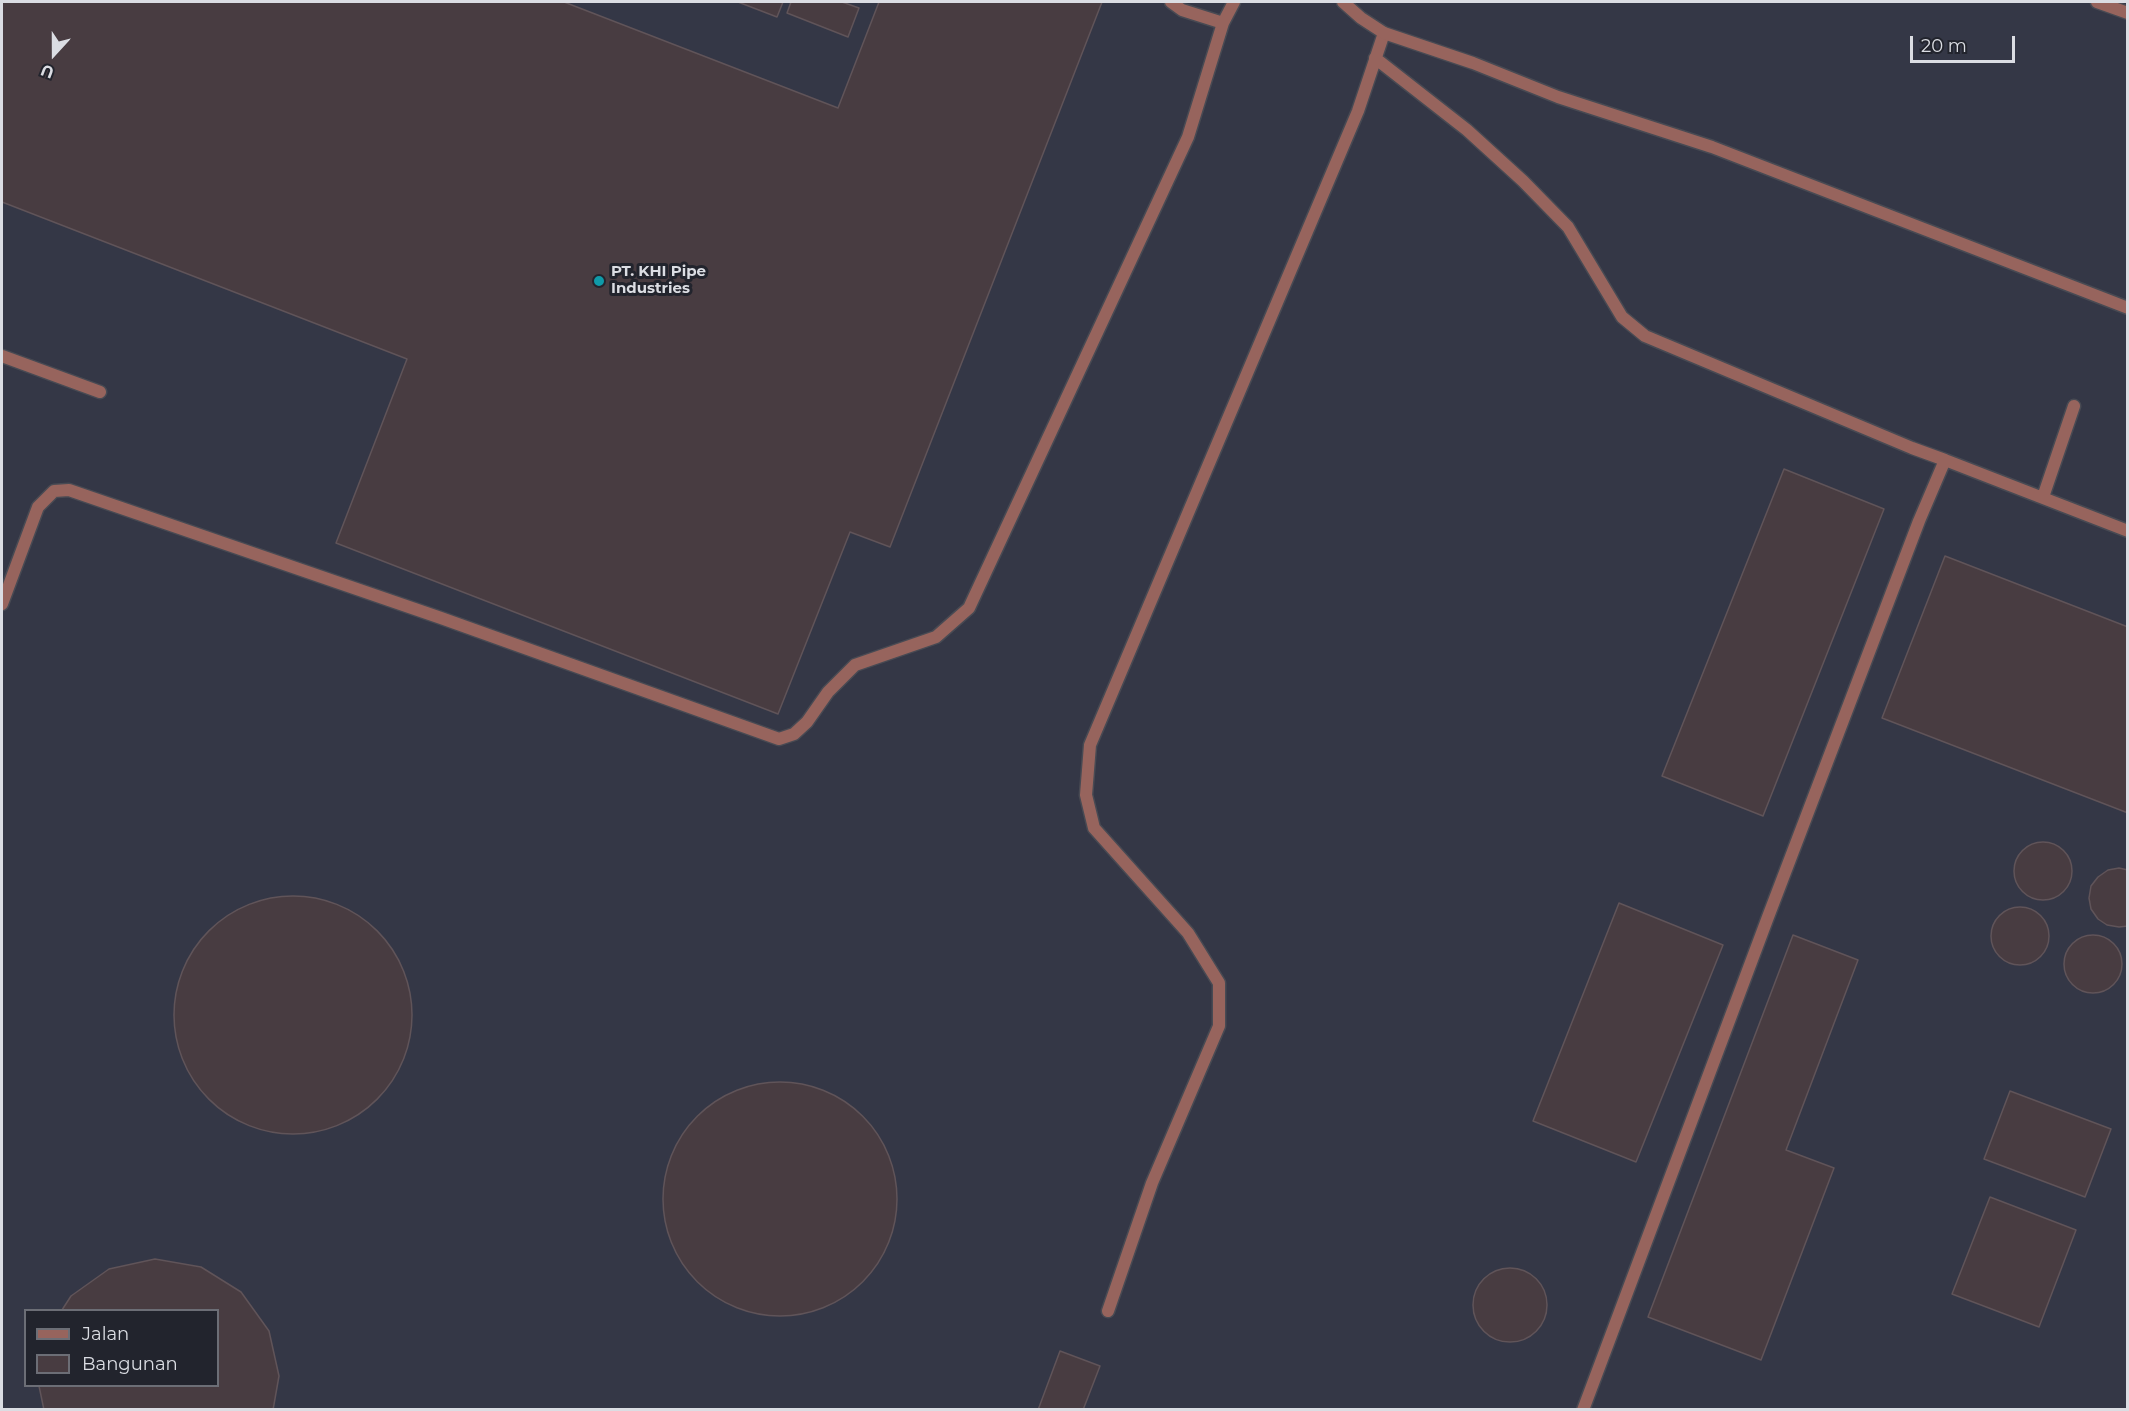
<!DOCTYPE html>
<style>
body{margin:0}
#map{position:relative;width:2129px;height:1411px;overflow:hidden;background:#2c2e38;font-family:Montserrat,sans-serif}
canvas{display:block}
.frame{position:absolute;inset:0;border:3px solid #dbdde3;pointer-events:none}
.legend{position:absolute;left:24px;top:1309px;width:195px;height:78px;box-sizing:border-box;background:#22242d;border:2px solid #6c6e76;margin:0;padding:8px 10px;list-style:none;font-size:18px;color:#dbdde3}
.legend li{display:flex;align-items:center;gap:12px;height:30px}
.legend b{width:30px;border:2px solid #6c6e76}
.north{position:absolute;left:24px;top:24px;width:60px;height:60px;-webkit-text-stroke:4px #22242d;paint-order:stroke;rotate:201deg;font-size:16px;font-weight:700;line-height:24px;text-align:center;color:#dbdde3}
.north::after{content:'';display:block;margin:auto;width:21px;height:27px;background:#dbdde3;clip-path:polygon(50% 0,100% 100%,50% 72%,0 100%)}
.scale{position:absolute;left:1910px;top:36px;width:105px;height:27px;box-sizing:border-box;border:3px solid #dbdde3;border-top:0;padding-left:8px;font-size:18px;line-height:21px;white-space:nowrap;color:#dbdde3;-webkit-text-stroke:4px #22242d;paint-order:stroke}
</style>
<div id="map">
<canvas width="2129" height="1411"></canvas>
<div class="frame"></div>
<ul class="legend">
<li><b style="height:8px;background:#97645d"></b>Jalan</li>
<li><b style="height:16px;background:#483c41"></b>Bangunan</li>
</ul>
<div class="north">U</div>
<div class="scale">20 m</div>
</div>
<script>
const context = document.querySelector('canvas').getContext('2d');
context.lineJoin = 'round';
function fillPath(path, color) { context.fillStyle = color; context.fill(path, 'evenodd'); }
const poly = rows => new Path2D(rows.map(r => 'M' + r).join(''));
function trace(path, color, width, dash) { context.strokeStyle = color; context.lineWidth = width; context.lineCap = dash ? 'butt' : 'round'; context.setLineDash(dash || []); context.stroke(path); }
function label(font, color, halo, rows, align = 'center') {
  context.font = font + ' Montserrat,sans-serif'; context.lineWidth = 6; context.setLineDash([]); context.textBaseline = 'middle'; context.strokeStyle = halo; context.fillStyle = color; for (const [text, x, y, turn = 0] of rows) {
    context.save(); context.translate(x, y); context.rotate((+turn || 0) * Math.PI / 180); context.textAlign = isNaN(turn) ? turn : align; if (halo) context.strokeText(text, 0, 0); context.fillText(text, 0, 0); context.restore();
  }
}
const built = poly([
 [2,2,2127,2,2127,1409,2,1410],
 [26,1310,218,1310,218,1386,26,1386]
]);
const building = poly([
 [2,2,564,2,838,108,879,2,1102,2,890,547,850,532,778,714,336,543,407,359,2,202,2,2],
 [738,2,783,2,777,17,738,2],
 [791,2,842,2,859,8,848,37,787,13,791,2],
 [1784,469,1884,509,1763,816,1662,776,1784,469],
 [1945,556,2128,627,2128,813,1882,718,1945,556],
 '2014 871a29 29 0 1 1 58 0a29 29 0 1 1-58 0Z',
 [2119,868,2128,870,2128,926,2119,927,2107,925,2098,919,2091,909,2089,898,2091,886,2098,877,2108,870,2119,868],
 '174 1015a119 119 0 1 1 238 0a119 119 0 1 1-238 0Z',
 [1619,903,1723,945,1636,1162,1533,1121,1619,903],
 '1991 936a29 29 0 1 1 58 0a29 29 0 1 1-58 0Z',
 '2064 964a29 29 0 1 1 58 0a29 29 0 1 1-58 0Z',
 [1793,935,1858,960,1786,1150,1834,1168,1761,1360,1648,1317,1793,935],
 '663 1199a117 117 0 1 1 234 0a117 117 0 1 1-234 0Z',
 [2010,1091,2111,1129,2085,1197,1984,1159,2010,1091],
 [1990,1197,2076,1230,2039,1327,1952,1294,1990,1197],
 [155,1259,201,1267,241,1292,269,1331,279,1376,273,1410,44,1410,39,1386,218,1386,218,1310,62,1310,71,1296,109,1269,155,1259],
 '1473 1305a37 37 0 1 1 74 0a37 37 0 1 1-74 0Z',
 [1060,1351,1100,1366,1083,1410,1038,1410,1060,1351]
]);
const service = poly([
 [2097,2,2128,13],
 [1223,23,1234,2],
 [1375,58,1467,130,1523,181,1568,227,1622,317,1645,336,1912,448,1945,460,1919,521,1768,917,1583,1410],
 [2,356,100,392],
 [1945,460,2128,531],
 [2043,497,2074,406],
 [2,604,38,507,54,491,69,490,441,618,779,739,794,734,807,722,828,692,855,665,936,637,969,608,1188,137,1223,23,1182,10,1171,2],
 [1108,1311,1152,1183,1219,1026,1219,983,1188,933,1094,828,1086,795,1090,745,1358,111,1384,33]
]);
const minor = poly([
 [1343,2,1361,18,1384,33,1473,63,1558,97,1712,147,2128,308]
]);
const markers = [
 [599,281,6,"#0f9aa8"]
];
const poiNames = [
 ["PT. KHI Pipe",611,272],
 ["Industries",611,289]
];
fillPath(built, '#343746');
fillPath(building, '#483c41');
trace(building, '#605459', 1.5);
trace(service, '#484a53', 15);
trace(minor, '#484a53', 15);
trace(service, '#97645d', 12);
trace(minor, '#97645d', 12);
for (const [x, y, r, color] of markers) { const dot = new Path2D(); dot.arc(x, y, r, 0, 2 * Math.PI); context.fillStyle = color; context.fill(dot); trace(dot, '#22242d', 2); }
label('bold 15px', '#dbdde3', '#22242d', poiNames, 'left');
</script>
